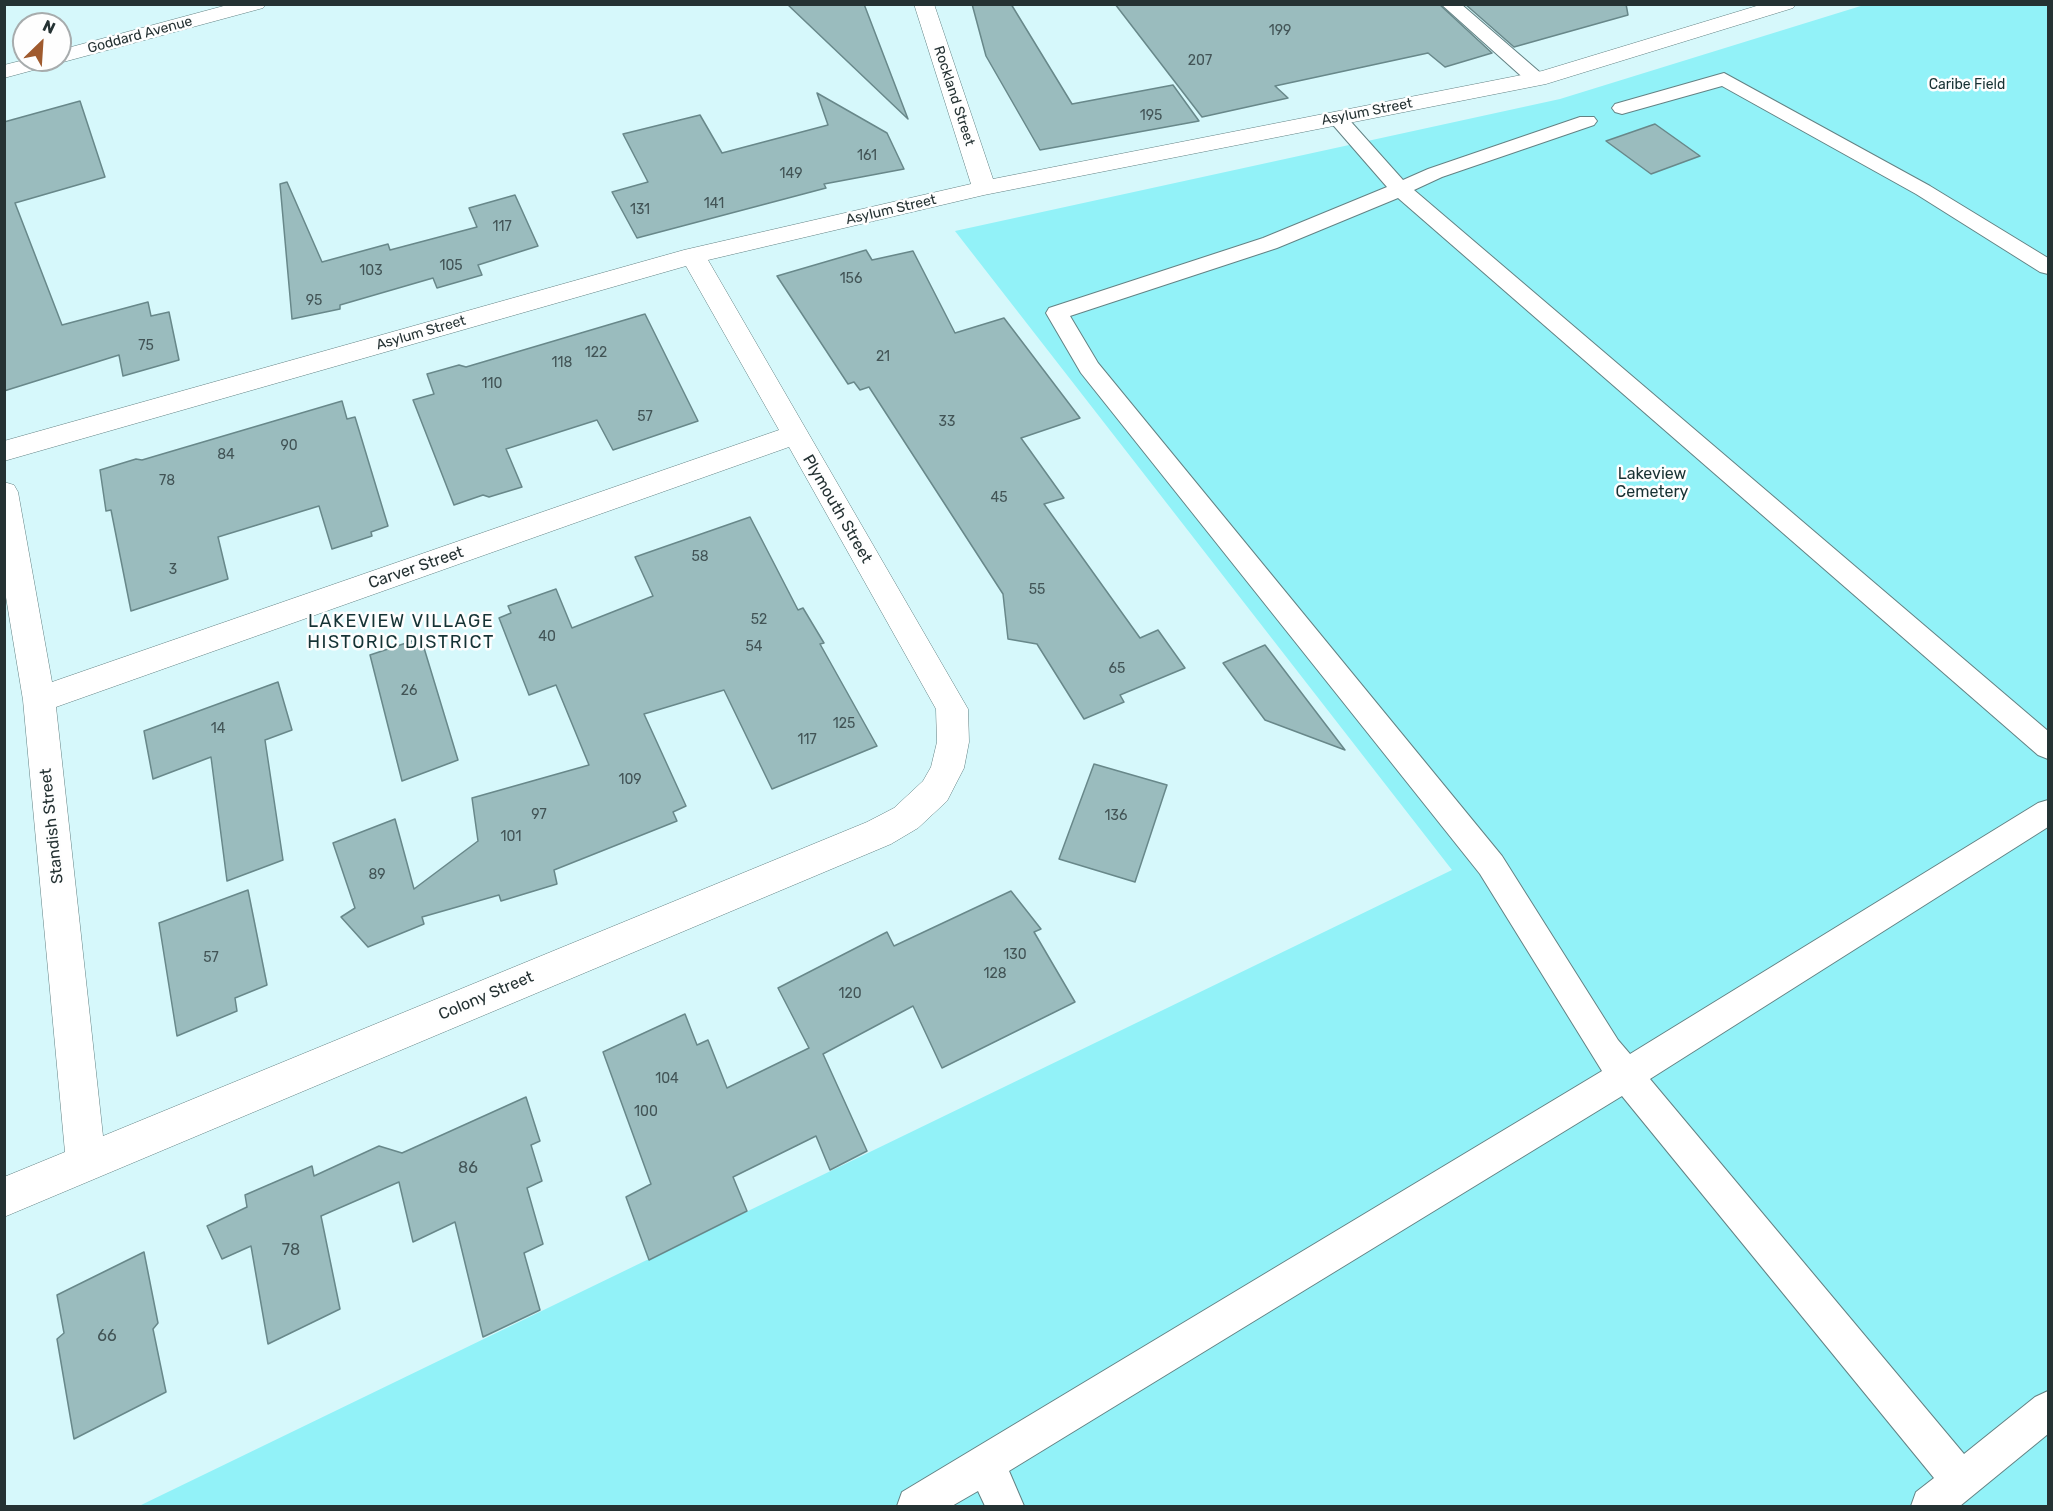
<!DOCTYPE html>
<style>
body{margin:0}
#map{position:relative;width:2053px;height:1511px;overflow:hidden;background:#d6f8fb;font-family:Rubik,sans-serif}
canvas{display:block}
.frame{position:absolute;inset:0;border:6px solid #253233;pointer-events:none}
.north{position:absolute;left:12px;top:12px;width:60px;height:60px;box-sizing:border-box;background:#fefefe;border:2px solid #a7acad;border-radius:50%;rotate:25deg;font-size:16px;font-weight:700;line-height:24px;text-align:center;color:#253233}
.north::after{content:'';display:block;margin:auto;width:21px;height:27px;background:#9f5a2e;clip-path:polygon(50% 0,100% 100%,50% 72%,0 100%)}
</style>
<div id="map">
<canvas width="2053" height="1511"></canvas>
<div class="frame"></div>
<div class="north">N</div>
</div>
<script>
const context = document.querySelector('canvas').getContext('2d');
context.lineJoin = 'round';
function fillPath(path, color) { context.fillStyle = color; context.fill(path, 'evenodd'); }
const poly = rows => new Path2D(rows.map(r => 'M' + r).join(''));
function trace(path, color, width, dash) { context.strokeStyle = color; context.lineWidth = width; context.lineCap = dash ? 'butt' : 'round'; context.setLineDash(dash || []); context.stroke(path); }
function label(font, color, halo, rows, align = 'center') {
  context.font = font + ' Rubik,sans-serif'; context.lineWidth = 5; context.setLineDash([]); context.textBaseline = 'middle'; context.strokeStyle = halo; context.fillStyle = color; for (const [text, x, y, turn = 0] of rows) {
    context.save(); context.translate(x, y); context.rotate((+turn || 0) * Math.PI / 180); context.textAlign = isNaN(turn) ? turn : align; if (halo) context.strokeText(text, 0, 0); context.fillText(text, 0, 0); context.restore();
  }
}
const green = poly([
 [1864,5,2048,5,2048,1506,139,1506,1452,870,955,231,1560,99]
]);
const building = poly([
 [787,4,864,4,908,119,787,4],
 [972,4,1011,4,1072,104,1173,85,1199,121,1040,150,986,56,972,4],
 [1115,4,1439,4,1492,53,1445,67,1428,53,1275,86,1288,98,1202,117,1115,4],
 [1465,4,1626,4,1628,15,1514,47,1465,4],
 [817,93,887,133,904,169,824,184,826,188,637,238,612,192,648,182,623,134,700,115,722,153,828,125,817,93],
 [80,101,105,177,15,203,62,325,148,302,151,316,169,312,179,360,123,376,119,355,4,391,4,122,80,101],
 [1655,124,1700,156,1651,174,1606,141,1655,124],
 [287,182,322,262,388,244,390,250,477,227,469,208,515,195,538,246,478,265,482,275,437,288,433,278,340,305,340,309,292,319,280,184,287,182],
 [866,250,872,260,913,251,955,333,1004,318,1080,418,1021,438,1064,498,1044,504,1140,638,1158,630,1185,668,1120,695,1124,702,1084,719,1037,644,1008,639,1003,594,869,387,860,390,854,382,848,384,777,276,866,250],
 [645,314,698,421,613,450,597,420,506,449,522,487,489,497,483,495,454,505,413,400,434,394,427,374,459,365,466,367,645,314],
 [342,401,347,419,355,417,388,526,371,532,372,536,332,549,319,506,218,537,228,579,131,611,111,510,106,511,100,470,136,459,142,460,342,401],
 [750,517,798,610,803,608,824,643,820,644,877,746,772,789,724,690,644,714,686,806,673,812,677,821,554,870,557,884,501,901,499,895,422,917,424,924,368,947,341,917,355,908,333,843,395,819,414,889,478,841,472,798,589,765,556,685,529,695,499,618,511,613,508,606,556,589,572,628,653,596,635,557,750,517],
 [421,638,458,760,402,781,370,655,421,638],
 [1265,645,1345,750,1265,720,1223,663,1265,645],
 [278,682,292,730,265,740,283,860,227,881,211,757,153,779,144,731,278,682],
 [1094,764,1167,785,1135,882,1059,859,1094,764],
 [248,890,267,985,235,998,237,1011,177,1036,159,923,248,890],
 [1011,891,1041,929,1034,932,1075,1002,942,1068,913,1006,823,1054,867,1151,830,1170,816,1136,733,1177,747,1211,649,1260,626,1197,651,1184,603,1052,685,1014,697,1045,708,1040,727,1088,809,1048,778,988,887,932,894,946,1011,891],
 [526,1097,540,1141,531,1145,542,1181,527,1188,543,1244,524,1253,540,1310,483,1337,455,1222,413,1242,399,1182,321,1216,340,1309,268,1344,251,1246,222,1259,207,1226,247,1207,245,1195,312,1166,314,1176,379,1146,402,1153,526,1097],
 [144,1252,158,1323,153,1329,166,1392,74,1439,57,1339,64,1333,57,1295,144,1252]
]);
const service = poly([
 [1441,4,1461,4,1543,75,1545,79,1543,83,1529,83,1441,4],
 [1724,73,1930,186,2048,258,2048,274,2040,272,1916,194,1722,86,1622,114,1615,112,1612,108,1615,104,1724,73],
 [1337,112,1344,114,1403,180,1428,169,1580,117,1594,117,1597,121,1594,125,1442,177,1414,190,2048,731,2048,759,2038,755,1398,198,1277,248,1070,316,1098,363,1502,856,1618,1040,1630,1054,2038,803,2048,800,2048,827,1650,1079,1964,1454,2035,1397,2048,1391,2048,1434,1960,1506,1911,1506,1916,1492,1934,1478,1622,1096,1009,1471,1024,1506,985,1506,978,1491,952,1506,897,1506,902,1492,1602,1071,1480,874,1081,373,1046,313,1049,308,1263,238,1387,187,1327,118,1330,114,1337,112]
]);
const minor = poly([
 [231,4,266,4,263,8,4,78,4,65,24,60,60,60,60,50,231,4],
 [914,4,934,4,993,179,1542,71,1763,4,1796,4,1793,8,1546,84,984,195,708,260,968,709,969,742,964,768,947,801,918,828,891,844,4,1217,4,1177,65,1152,23,700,4,585,4,482,14,485,18,492,52,682,779,430,686,266,4,461,4,441,684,250,971,184,914,4],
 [789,447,936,709,937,742,931,767,923,781,894,808,867,822,103,1136,56,707,789,447]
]);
const numberNames = [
 ["199",1280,31],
 ["207",1200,61],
 ["195",1151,116],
 ["161",867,156],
 ["149",791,174],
 ["141",714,204],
 ["131",640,210],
 ["117",502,227],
 ["105",451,266],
 ["103",371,271],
 ["156",851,279],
 ["95",314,301],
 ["75",146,346],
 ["122",596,353],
 ["21",883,357],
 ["118",562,363],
 ["110",492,384],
 ["57",645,417],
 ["33",947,422],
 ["90",289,446],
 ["84",226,455],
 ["78",167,481],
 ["45",999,498],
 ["58",700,557],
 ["3",173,570],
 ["55",1037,590],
 ["52",759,620],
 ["40",547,637],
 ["54",754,647],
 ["65",1117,669],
 ["26",409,691],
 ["125",844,724],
 ["14",218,729],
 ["117",807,740],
 ["109",630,780],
 ["97",539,815],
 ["136",1116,816],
 ["101",511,837],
 ["89",377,875],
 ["130",1015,955],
 ["57",211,958],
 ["128",995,974],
 ["120",850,994],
 ["104",667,1079],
 ["100",646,1112]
];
const farStreetnames = [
 ["Goddard Avenue",140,35,-15],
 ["Rockland Street",954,96,72],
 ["Asylum Street",1367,112,-11],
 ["Asylum Street",891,210,-13],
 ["Asylum Street",421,333,-16]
];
const farParknames = [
 ["Caribe Field",1967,85]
];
const parkNames = [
 ["Lakeview",1652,474],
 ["Cemetery",1652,492]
];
const streetNames = [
 ["Plymouth Street",837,509,60],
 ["Carver Street",416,568,-19],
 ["Standish Street",52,826,-96],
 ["Colony Street",486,996,-23]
];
const nearNumbernames = [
 ["86",468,1168],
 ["78",291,1250],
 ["66",107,1336]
];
const neighbourhoodNames = [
 ["LAKEVIEW VILLAGE",401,622],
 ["HISTORIC DISTRICT",401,643]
];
fillPath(green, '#92f2f8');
fillPath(building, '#9abcbe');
trace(building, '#68888a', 1.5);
trace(service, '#638284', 2);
trace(minor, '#638284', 1);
fillPath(service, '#fff');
fillPath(minor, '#fff');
label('14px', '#425456', null, numberNames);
label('14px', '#253233', '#fefefe', farStreetnames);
label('14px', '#173133', '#fefefe', farParknames);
label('16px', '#173133', '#fefefe', parkNames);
label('16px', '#253233', '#fefefe', streetNames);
label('16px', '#425456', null, nearNumbernames);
context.letterSpacing = '1.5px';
label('18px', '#153335', '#fefefe', neighbourhoodNames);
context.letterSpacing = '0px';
</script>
